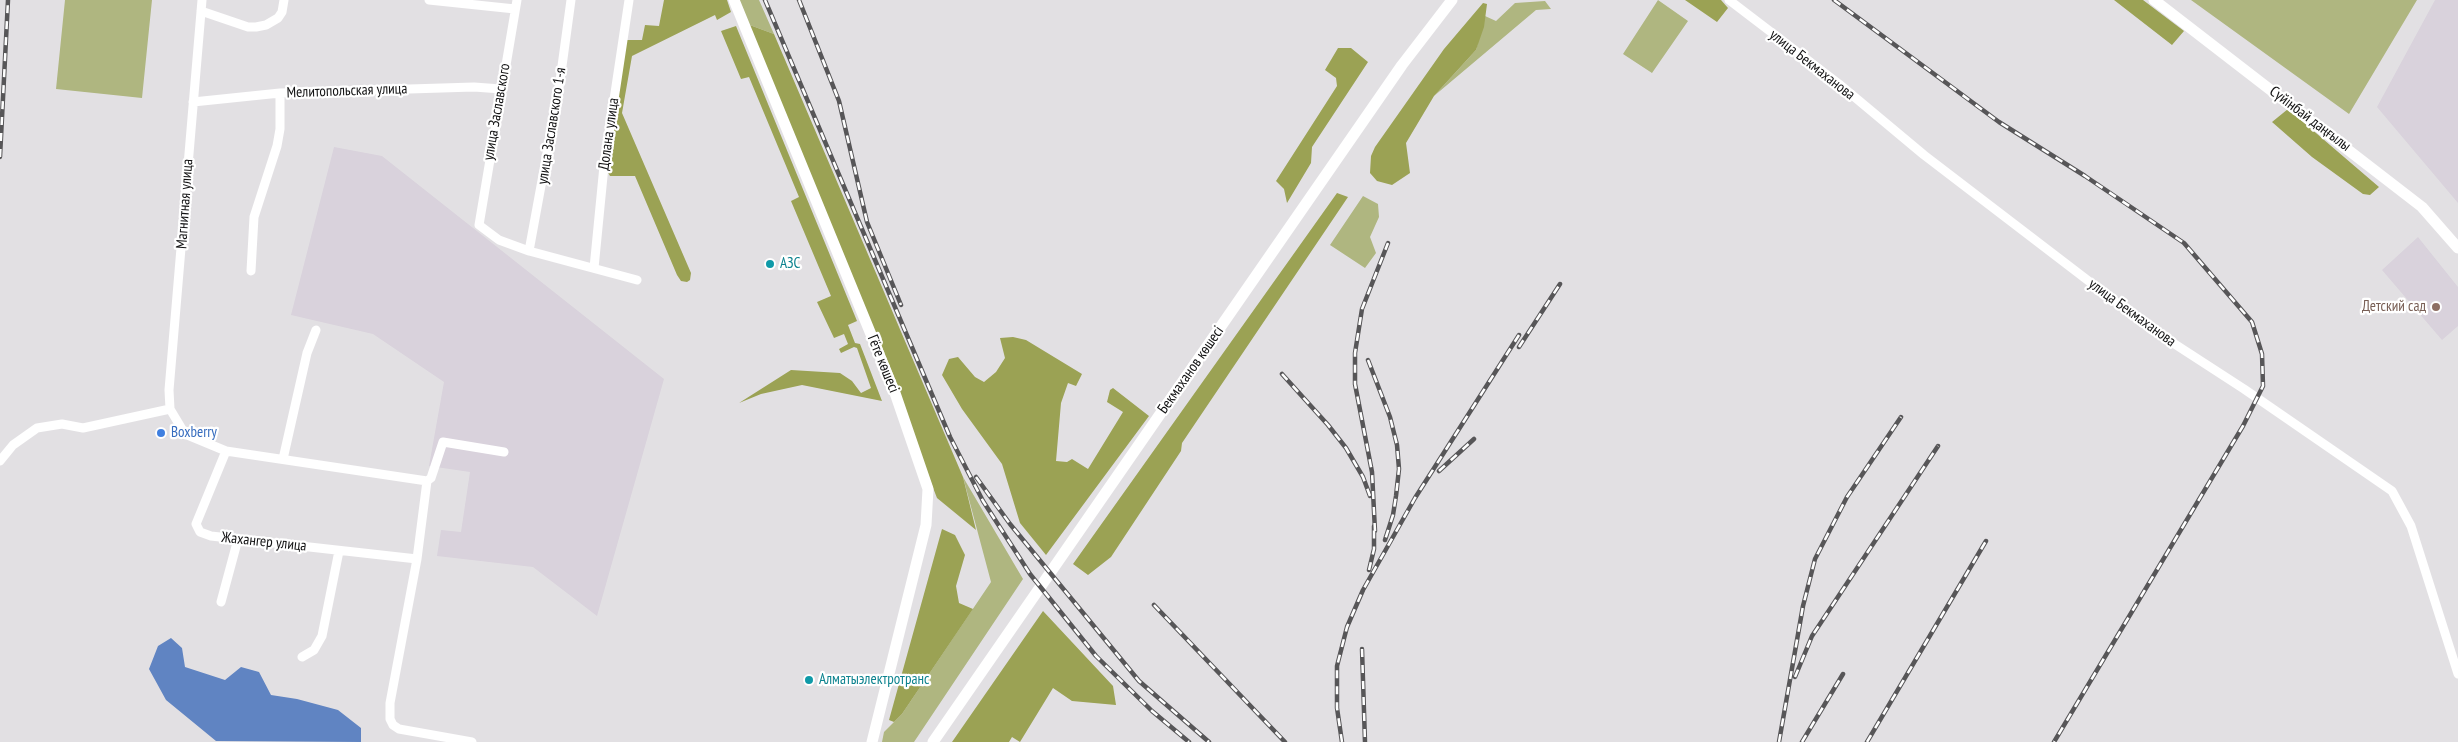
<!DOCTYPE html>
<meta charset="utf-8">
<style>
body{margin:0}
canvas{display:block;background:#e2e0e3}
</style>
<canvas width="2458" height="742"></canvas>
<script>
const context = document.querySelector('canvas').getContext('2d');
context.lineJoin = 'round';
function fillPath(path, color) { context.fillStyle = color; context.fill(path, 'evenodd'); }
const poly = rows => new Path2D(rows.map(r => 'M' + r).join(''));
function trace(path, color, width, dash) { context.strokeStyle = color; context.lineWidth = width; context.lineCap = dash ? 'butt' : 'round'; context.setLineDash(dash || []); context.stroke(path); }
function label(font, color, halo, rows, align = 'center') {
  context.font = font + ' "PT Sans Narrow",sans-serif'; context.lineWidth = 4.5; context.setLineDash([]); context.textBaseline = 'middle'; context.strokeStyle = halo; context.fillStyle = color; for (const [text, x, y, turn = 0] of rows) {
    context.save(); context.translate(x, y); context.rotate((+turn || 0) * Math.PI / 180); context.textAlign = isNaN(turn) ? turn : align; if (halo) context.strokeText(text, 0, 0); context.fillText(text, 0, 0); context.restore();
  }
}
const built = poly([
 [2435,0,2458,0,2458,203,2377,107],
 [334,147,382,156,664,379,597,616,533,567,437,556,441,530,461,532,470,472,429,466,444,382,373,334,291,315],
 [2418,237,2458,287,2458,326,2442,340,2382,270]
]);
const green = poly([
 [65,0,152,0,142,98,56,89],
 [738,0,759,0,774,34,747,24],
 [1658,0,1688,21,1652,73,1623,54],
 [2191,0,2417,0,2349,114],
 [1545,1,1551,9,1536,10,1434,96,1476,50,1485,16,1496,21,1515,3],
 [1363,196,1378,204,1379,217,1370,237,1376,253,1365,268,1330,245],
 [963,477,1023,579,914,742,882,742,884,732,902,714,991,582]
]);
const forest = poly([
 [664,0,727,0,731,12,717,20,715,15,632,56,622,113,691,273,690,280,687,282,681,281,677,275,635,176,610,176,602,161,626,40,642,40,645,25,659,26],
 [1685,0,1721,0,1728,8,1717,22],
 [2114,0,2143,0,2184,31,2172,45],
 [1483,3,1487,4,1484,27,1476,50,1434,96,1406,143,1410,173,1392,185,1377,181,1370,173,1371,156,1375,147,1444,49],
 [747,24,774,34,963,477,976,530,937,498,857,292],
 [736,26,857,321,848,325,855,343,860,344,882,401,802,385,761,394,739,403,791,370,840,373,852,381,861,393,871,388,857,348,854,347,841,353,839,349,848,344,844,334,834,338,817,302,831,296,791,201,799,197,749,77,741,79,721,31],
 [1338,48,1351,48,1368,62,1312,147,1311,163,1287,203,1284,189,1276,181,1337,86,1336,78,1325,70],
 [2288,109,2379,187,2370,195,2363,194,2312,157,2272,122],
 [1337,193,1348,197,1182,443,1181,451,1111,557,1088,575,1073,564],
 [1013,337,1026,340,1082,374,1076,386,1068,383,1061,403,1056,461,1067,462,1072,459,1088,469,1123,412,1107,402,1110,390,1113,388,1149,416,1046,555,1020,523,1002,464,962,409,942,375,949,359,958,357,975,377,984,382,996,372,1005,358,1000,338],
 [942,529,955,535,965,555,956,586,959,603,973,609,902,714,894,722,889,720],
 [1043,611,1113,686,1116,705,1072,701,1053,688,1020,742,1012,737,1009,742,952,742]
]);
const water = poly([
 [171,638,182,648,185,667,225,680,241,667,259,672,271,695,297,699,338,710,361,728,361,742,216,741,166,700,149,669,158,646]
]);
const minor = poly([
 [202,0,169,390,170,409,185,434,226,451,427,481,431,478,443,442,504,452],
 [429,0,515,9],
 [517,0,479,225,499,240,529,251,637,280],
 [1729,0,1839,84,1924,155,2150,328,2244,389,2392,491,2411,526,2458,674],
 [201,11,248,27,256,27,266,25,278,18,282,12,284,0],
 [193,102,280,93,474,87,501,89],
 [529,251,559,88,571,0],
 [594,268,604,166,629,0],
 [251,271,254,217,277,146,280,129,280,93],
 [226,451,196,524,200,532,211,536,417,559],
 [283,459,307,353,316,330],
 [0,461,13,445,37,428,62,424,83,428,170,409],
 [427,481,417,559,390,703,390,719,393,725,399,729,472,742],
 [221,602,238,539],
 [302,657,314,650,322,636,339,551]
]);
const major = poly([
 [734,0,895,393,928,489,926,525,872,742],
 [2154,0,2422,207,2458,248],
 [933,742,1402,65,1452,0]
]);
const rail = poly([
 [765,0,950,437,983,501,1030,574,1096,656,1152,711,1189,742],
 [799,0,839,101,867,222,901,305],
 [1834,0,1999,122,2085,176,2184,243,2252,322,2262,354,2263,386,2243,426,2054,742],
 [0,157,8,0],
 [1519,347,1560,284],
 [1368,360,1390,417,1397,445,1399,469,1396,496,1393,515,1385,540],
 [1282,374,1328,425,1346,448,1363,477,1370,496],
 [1439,471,1474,439],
 [976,477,1010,524,1139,681,1209,742],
 [1375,531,1372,472,1355,384,1355,353,1362,309,1388,243],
 [1369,570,1374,549,1374,526],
 [1154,605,1285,742],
 [1362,649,1365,742],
 [1795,677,1812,636,1938,446],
 [1342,742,1337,708,1337,666,1347,627,1363,590,1415,498,1519,335],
 [1779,742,1803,606,1815,559,1847,497,1901,417],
 [1802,742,1843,674],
 [1867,742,1986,541]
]);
const markers = [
 [770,264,5,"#0f9aa8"],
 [2436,307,5,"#8d6e63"],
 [161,433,5,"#3f7fe0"],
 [809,680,5,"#0f9aa8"]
];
const streetNames = [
 ["улица Бекмаханова",1812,65,38],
 ["Мелитопольская улица",347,91,-2],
 ["улица Заславского",497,112,-80],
 ["Сүйінбай даңғылы",2310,119,37],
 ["улица Заславского 1-я",552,126,-81],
 ["Долана улица",609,134,-82],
 ["Магнитная улица",185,204,-86],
 ["улица Бекмаханова",2132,313,36],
 ["Гёте көшесі",883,364,68],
 ["Бекмаханов көшесі",1191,370,-55],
 ["Жахангер улица",264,542,6]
];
const cultureNames = [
 ["АЗС",780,264],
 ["Алматыэлектротранс",819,680]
];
const educationNames = [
 ["Детский сад",2426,307]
];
const shopNames = [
 ["Boxberry",171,433]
];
fillPath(built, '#d9d2dc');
fillPath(green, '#afb680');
fillPath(forest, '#9ba254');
fillPath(water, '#6084c2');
trace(minor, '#fff', 9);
trace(major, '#fff', 11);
trace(rail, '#575658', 4.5);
trace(rail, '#fff', 2.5, [8]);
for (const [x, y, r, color] of markers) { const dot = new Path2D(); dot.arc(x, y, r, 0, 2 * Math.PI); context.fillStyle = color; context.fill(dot); trace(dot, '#fff', 2); }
label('15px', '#111112', '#fff', streetNames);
label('15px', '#0d838f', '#fff', cultureNames, 'left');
label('15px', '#785e54', '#fff', educationNames, 'right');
label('15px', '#366cbe', '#fff', shopNames, 'left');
</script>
